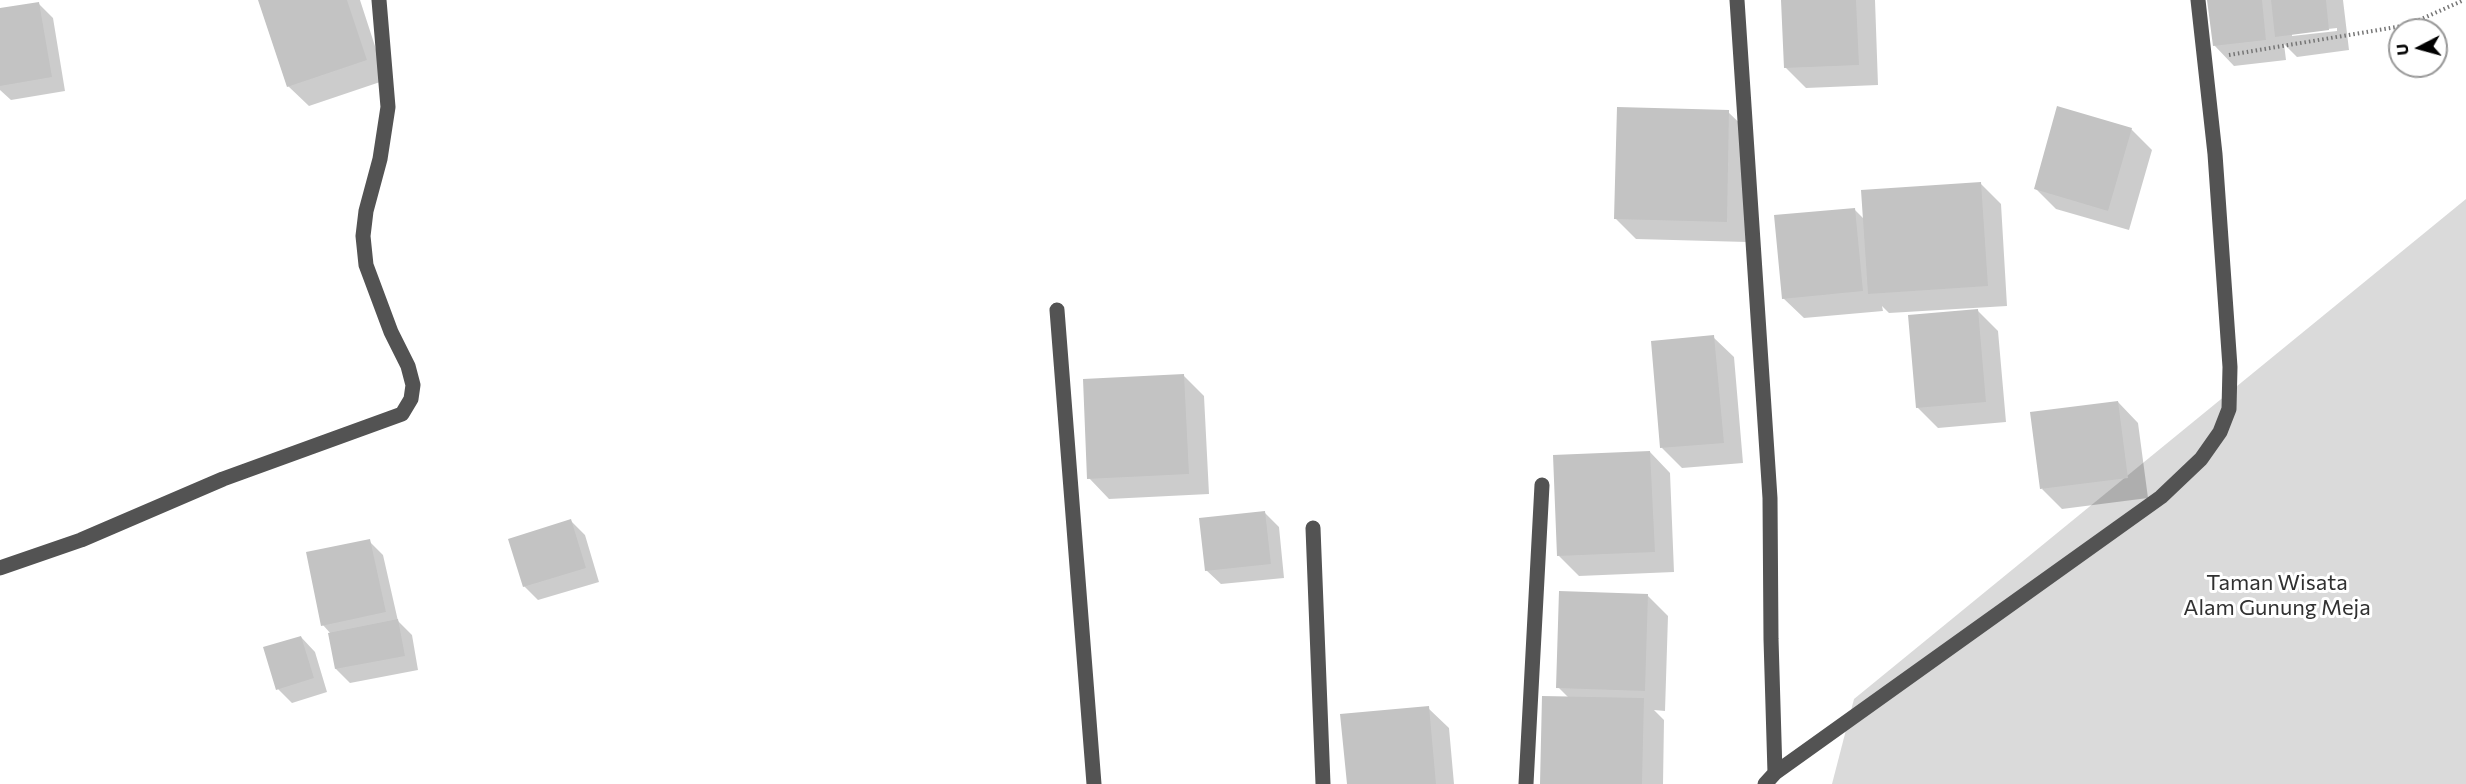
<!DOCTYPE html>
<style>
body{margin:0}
#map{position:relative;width:2466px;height:784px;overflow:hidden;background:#fff;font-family:Commissioner,sans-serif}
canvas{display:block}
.north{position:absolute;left:2388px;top:18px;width:60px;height:60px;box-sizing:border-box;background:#fff;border:2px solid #999;border-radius:50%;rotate:264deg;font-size:16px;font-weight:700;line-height:24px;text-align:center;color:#000}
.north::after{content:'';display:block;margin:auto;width:21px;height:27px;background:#000;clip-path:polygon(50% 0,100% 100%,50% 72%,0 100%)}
</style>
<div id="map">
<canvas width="2466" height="784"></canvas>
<div class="north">U</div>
</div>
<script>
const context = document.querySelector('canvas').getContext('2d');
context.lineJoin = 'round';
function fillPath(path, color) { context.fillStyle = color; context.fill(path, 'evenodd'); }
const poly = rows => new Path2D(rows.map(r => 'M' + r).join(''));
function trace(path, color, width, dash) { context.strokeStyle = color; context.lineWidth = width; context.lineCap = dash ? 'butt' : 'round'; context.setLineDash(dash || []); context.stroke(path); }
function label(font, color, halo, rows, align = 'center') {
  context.font = font + ' Commissioner,sans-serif'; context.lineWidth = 6; context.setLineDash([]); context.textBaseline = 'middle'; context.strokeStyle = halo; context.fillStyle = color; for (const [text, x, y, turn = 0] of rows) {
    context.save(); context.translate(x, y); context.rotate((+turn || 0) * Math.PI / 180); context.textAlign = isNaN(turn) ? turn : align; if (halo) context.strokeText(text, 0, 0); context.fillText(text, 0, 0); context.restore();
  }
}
const green = poly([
 [2466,199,2466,784,1832,784,1854,699]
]);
const shadow = poly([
 [259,0,360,0,386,80,309,106,288,86],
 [1783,0,1875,0,1878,85,1806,88,1785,67],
 [2209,0,2343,0,2349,50,2297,57,2284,44,2286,60,2234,66,2214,45],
 [2337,28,2337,31,2292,36,2292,33],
 [38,3,53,18,65,91,11,100,0,90,0,10],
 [1728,112,1749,132,1747,242,1636,239,1616,219],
 [2131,129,2152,150,2129,230,2056,209,2035,188],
 [1980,183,2001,204,2007,306,1889,313,1882,306,1883,311,1804,318,1783,298,1854,209,1864,219],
 [1978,311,1998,331,2006,422,1938,428,1917,407],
 [1713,337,1734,357,1743,463,1682,468,1662,448],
 [1183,375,1204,396,1209,494,1109,499,1089,478],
 [2118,402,2138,423,2148,498,2062,509,2042,489],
 [1650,452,1670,473,1674,572,1579,576,1559,556],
 [1265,513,1279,527,1284,578,1221,584,1206,570],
 [571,521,585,535,599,582,538,600,524,586],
 [369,541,383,555,398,621,412,635,418,670,350,683,336,669,331,634,323,625],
 [1648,596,1668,616,1665,711,1654,710,1664,720,1663,784,1541,784,1569,698,1558,687],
 [301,637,315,652,327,692,292,703,278,689],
 [1428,708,1449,728,1454,784,1348,784]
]);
const building = poly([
 [258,0,347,0,367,60,287,87],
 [1781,0,1856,0,1859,65,1784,68],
 [2207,0,2262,0,2266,40,2213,46],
 [2271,0,2326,0,2329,30,2275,37],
 [39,2,52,77,0,86,0,8],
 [2057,106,2132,128,2108,211,2034,189],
 [1617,107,1729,110,1727,222,1614,219],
 [1981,182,1988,286,1868,294,1861,190],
 [1855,208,1863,291,1782,299,1774,215],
 [1978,309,1986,402,1916,408,1908,315],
 [1714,335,1724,443,1660,448,1651,341],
 [1184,374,1189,474,1087,479,1083,379],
 [2118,401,2128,478,2040,489,2030,412],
 [1650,451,1655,552,1557,556,1553,455],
 [1265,511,1271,564,1205,571,1199,518],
 [571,519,586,568,523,587,508,539],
 [370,539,386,612,321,626,306,552],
 [1559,591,1648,594,1645,691,1556,688],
 [398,619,405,656,335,669,328,633],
 [301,636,314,678,276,690,263,647],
 [1542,696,1644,698,1642,784,1540,784],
 [1429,706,1436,784,1347,784,1340,714]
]);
const path = poly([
 [2229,55,2408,25,2464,0]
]);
const minor = poly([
 [1737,0,1770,498,1771,639,1775,773,1765,784],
 [1057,310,1094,784],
 [1313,528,1323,784],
 [0,568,81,540,223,479,402,414,411,399,413,385,408,366,391,332,366,265,363,236,366,211,380,159,388,107,379,0],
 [1775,773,2161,497,2201,459,2220,432,2229,409,2230,367,2215,154,2198,0],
 [1526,784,1542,485]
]);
const parkNames = [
 ["Taman Wisata",2277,583],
 ["Alam Gunung Meja",2277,608]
];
fillPath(green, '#dadada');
fillPath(shadow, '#0003');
fillPath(building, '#c3c3c3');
trace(path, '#757575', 4, [1.5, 3]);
trace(minor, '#535353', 15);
label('22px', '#313131', '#fff', parkNames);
</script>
